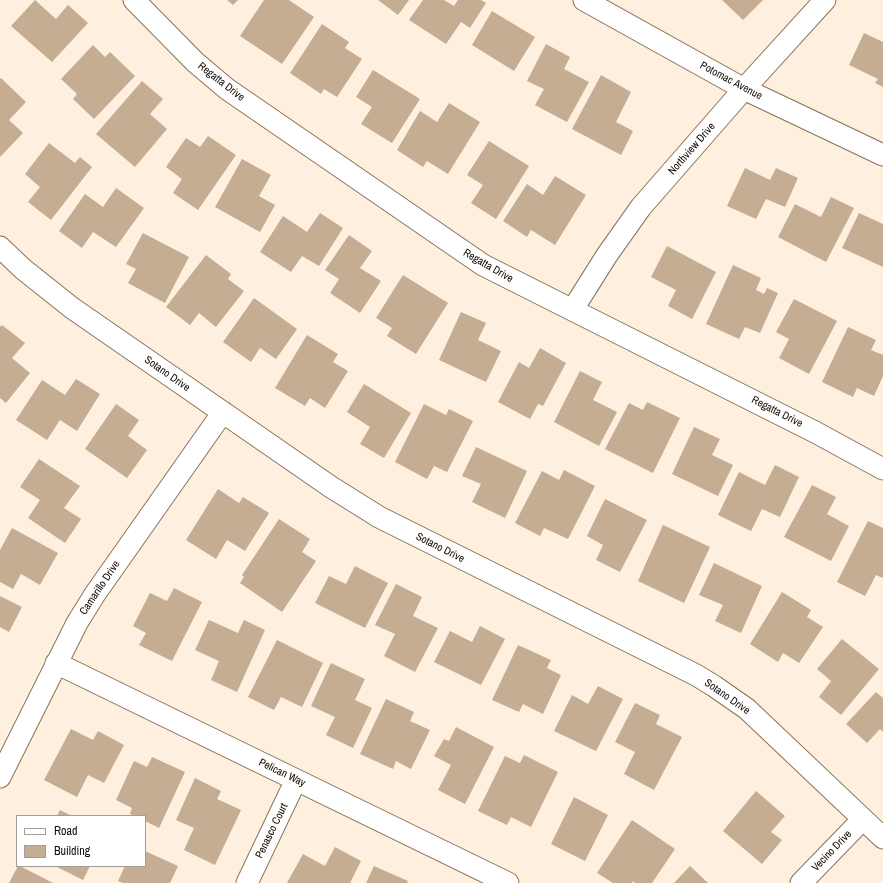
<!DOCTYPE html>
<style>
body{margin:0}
#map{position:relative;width:883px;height:883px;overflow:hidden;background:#feefde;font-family:"Archivo Narrow",sans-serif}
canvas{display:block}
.legend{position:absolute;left:16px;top:815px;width:130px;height:52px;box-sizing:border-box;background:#fff;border:1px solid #a19d9a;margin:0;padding:5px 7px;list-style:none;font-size:12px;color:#130b03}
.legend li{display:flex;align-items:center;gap:8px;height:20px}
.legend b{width:20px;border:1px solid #a19d9a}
</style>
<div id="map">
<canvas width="883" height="883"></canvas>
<ul class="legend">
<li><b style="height:5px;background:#fff"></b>Road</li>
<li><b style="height:11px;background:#c4ad92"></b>Building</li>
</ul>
</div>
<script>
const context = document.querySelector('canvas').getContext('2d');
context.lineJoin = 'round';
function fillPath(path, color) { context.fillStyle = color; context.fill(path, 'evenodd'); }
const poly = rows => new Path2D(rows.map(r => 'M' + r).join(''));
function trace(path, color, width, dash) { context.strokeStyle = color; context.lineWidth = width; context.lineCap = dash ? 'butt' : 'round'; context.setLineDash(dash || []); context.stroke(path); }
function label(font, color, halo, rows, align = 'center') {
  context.font = font + ' "Archivo Narrow",sans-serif'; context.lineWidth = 3; context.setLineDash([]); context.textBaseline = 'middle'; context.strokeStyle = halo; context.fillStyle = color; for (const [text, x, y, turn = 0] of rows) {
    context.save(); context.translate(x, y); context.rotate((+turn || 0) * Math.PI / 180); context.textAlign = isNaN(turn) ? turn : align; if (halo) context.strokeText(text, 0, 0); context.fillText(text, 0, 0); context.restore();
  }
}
const building = poly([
 [35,0,56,19,68,5,88,23,52,62,11,26],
 [227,0,238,0,233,5],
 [264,0,289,0,314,17,282,64,240,36],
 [378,0,409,0,398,15],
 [423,0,444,0,454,6,458,0,481,0,486,3,470,28,461,22,446,44,409,20],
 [722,0,763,0,743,20],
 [492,11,535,37,514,71,472,45],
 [322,24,349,42,345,48,362,59,337,97,324,89,321,94,290,73],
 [864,33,883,42,883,87,875,83,878,79,849,65],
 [546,44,570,57,564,69,589,82,567,122,535,105,544,89,527,81],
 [93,45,105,57,110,52,135,76,94,119,73,99,77,94,61,79],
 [373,70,420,99,392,143,361,124,372,107,356,97],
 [601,75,631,92,616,122,633,131,621,155,572,129],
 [1,78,26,102,9,120,23,133,0,157,0,79],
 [142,81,163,99,150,114,167,129,135,167,96,134],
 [449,103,480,122,448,174,427,161,423,167,397,150,420,111,437,122],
 [208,136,236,155,198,210,173,193,182,179,166,167,186,138,200,147],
 [489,141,529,166,496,219,471,203,483,185,467,175],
 [49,143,75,163,80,157,92,167,51,220,28,202,40,187,25,174],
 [242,159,271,175,259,196,275,205,260,232,215,207],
 [745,168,770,180,776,168,798,178,785,207,766,199,756,219,727,206],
 [555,176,586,195,555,245,531,230,527,237,503,221,527,184,543,195],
 [116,188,144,208,116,247,93,232,82,248,59,231,85,194,103,207],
 [831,197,854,208,826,262,778,237,795,204,821,217],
 [320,213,343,228,319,266,302,256,291,272,260,252,283,216,307,232],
 [859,213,883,224,883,267,842,248],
 [143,233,189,257,165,303,128,283,136,269,126,264],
 [349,235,372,251,360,268,381,281,360,313,330,293,339,279,325,270],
 [667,246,716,272,692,319,668,306,676,290,651,277],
 [206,255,231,274,228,279,244,291,216,327,199,313,190,325,166,307],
 [733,265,761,278,756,290,764,294,767,288,778,293,760,333,745,327,739,339,706,324],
 [403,275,448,303,416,354,387,336,392,328,376,318],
 [254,298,297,329,276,359,260,348,251,362,223,342],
 [794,299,837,321,809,374,779,358,789,339,776,332],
 [461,312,486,323,478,340,501,351,486,382,439,360],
 [2,325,25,343,12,358,30,373,6,403,0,398,0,327],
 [848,327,876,340,871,350,883,355,883,376,874,396,857,388,853,397,822,382],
 [307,335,338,354,333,362,348,371,325,408,310,398,305,406,275,388],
 [540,348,566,363,543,406,538,404,530,419,498,402,519,362,529,368],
 [580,371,602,382,593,400,617,412,599,446,554,422],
 [76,379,100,394,77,431,60,420,47,440,16,420,42,380,65,395],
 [364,384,411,413,384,458,360,444,370,427,347,412],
 [647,402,680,418,653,473,605,449,629,403,643,410],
 [116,404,139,420,128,436,147,450,127,478,85,449],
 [424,404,446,415,449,409,473,421,447,472,434,466,427,479,395,462],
 [694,427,720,439,712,455,733,465,718,496,672,474],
 [476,447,527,471,505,518,472,502,481,484,462,476],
 [39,459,80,486,64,508,81,519,65,543,28,518,40,500,20,487],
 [775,465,799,477,780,517,762,509,751,531,718,515,739,472,765,485],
 [564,470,595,486,568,539,544,528,540,536,515,523,542,471,559,480],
 [812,485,836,497,827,514,849,526,831,561,784,537],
 [218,489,239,503,243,497,269,513,245,551,227,540,216,559,186,540],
 [605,499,647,520,620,572,596,560,603,545,587,536],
 [279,519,310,539,302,552,316,561,282,612,240,583,244,577,242,575],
 [868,521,883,528,883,578,876,575,865,596,837,582],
 [663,525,710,547,684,603,638,581],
 [12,528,58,553,40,585,21,574,13,589,0,582,0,550],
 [714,563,762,586,741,633,715,621,723,605,699,595],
 [355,566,388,583,365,628,315,603,329,576,346,584],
 [396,584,422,597,413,616,438,628,415,672,384,656,395,634,375,625],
 [174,588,202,602,172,661,139,645,146,633,133,626,150,593,167,601],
 [782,592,811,610,807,617,823,627,799,663,783,653,778,662,750,644],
 [0,596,22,607,9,632,0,627],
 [209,620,238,633,244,620,265,630,237,692,211,680,219,661,195,650],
 [480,626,505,639,481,685,434,662,450,631,472,642],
 [842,639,879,669,841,715,819,697,831,681,817,669],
 [277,640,323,663,302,707,281,697,274,710,248,697],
 [518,645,551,660,547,668,561,675,543,714,523,704,519,712,492,700],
 [331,663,365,679,355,700,372,708,353,748,326,735,335,717,311,706],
 [598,686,623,699,596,751,554,731,572,695,588,704],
 [876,692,883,698,883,732,880,729,867,743,846,724],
 [386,699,414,712,410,721,430,730,411,769,396,761,393,769,360,754],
 [635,703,660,715,656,724,682,737,654,790,624,774,635,752,615,742],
 [456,727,494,747,465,804,438,790,451,765,434,756,444,739,449,741],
 [71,729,93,740,98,731,124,745,104,783,88,775,77,797,44,780],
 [524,755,558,772,531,827,511,817,507,825,478,811,505,756,520,763],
 [152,757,185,772,159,828,145,821,145,816,134,816,130,814,132,808,116,800,134,761,147,767],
 [195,778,221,791,217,799,241,810,215,865,184,850,194,828,176,820],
 [756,791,785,816,771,832,782,840,762,864,723,831],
 [574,797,608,815,585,861,551,844],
 [60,810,72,816,57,816],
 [632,820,675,849,652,883,635,883,633,881,632,883,613,883,597,873],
 [335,847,361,861,350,883,287,883,303,854,325,866],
 [145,851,178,866,170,883,123,883,118,881,125,866,145,866],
 [18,866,20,866,53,883,9,883],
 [55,866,90,866,83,880],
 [374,866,408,881,407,883,366,883],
 [690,866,708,883,674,883]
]);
const minor = poly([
 [134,0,195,62,227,89,483,265,815,432,883,469],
 [584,0,744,89,883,155],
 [0,247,23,269,72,308,331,487,379,517,696,675,714,686,747,709,883,838],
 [573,309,607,255,641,207,744,89,825,0],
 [56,663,508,883],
 [0,777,77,623,95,594,223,412],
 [247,883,296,780],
 [801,883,863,819]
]);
const streetNames = [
 ["Potomac Avenue",731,81,28],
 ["Regatta Drive",221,82,38],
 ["Northview Drive",692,149,-49],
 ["Regatta Drive",488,266,30],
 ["Sotano Drive",167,374,35],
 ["Regatta Drive",777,412,27],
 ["Sotano Drive",440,548,27],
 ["Camarillo Drive",100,588,-56],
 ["Sotano Drive",727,697,35],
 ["Pelican Way",282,773,26],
 ["Penasco Court",272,831,-64],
 ["Vecino Drive",832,851,-46]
];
fillPath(building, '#c4ad92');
trace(minor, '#89735a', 23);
trace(minor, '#fff', 21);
label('11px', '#130b03', '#fff', streetNames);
</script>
